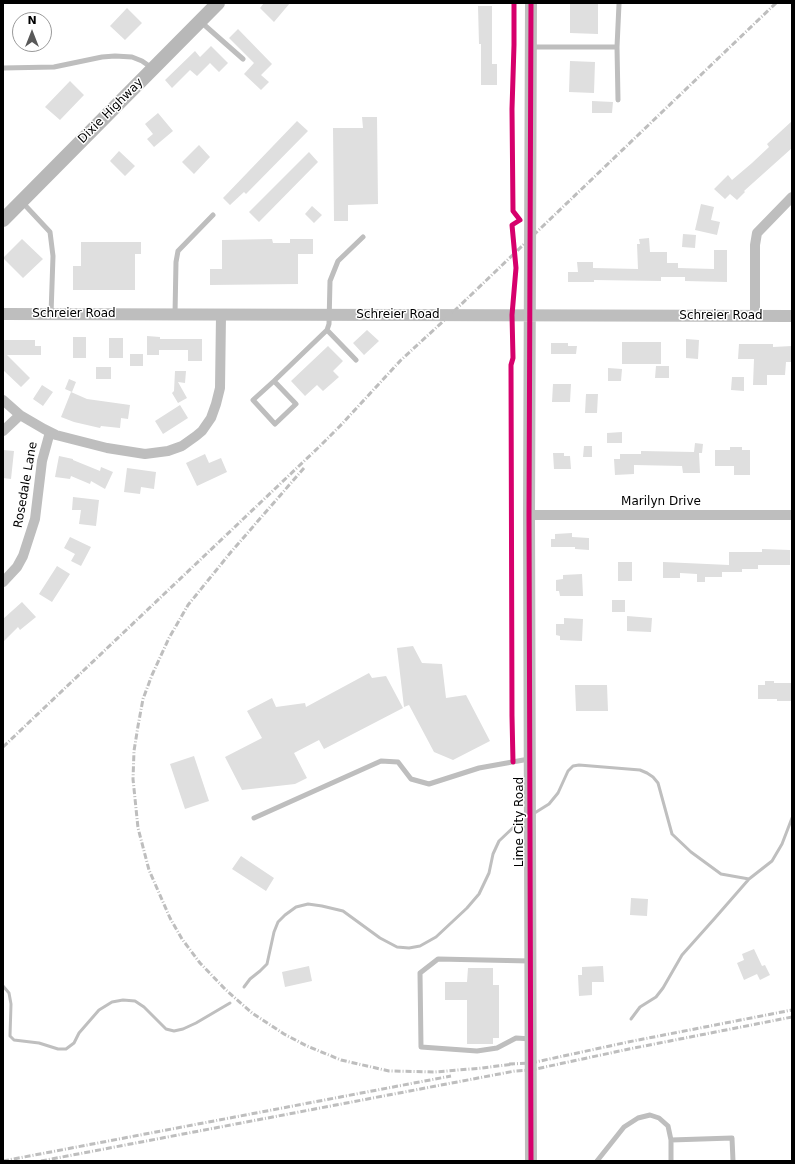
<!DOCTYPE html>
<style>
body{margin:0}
#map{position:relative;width:795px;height:1164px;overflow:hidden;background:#fff;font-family:"DejaVu Sans",sans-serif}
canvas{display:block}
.frame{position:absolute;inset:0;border:4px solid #000;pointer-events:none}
.north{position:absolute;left:12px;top:12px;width:40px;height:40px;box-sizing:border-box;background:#fff;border:1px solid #999;border-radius:50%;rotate:0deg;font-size:11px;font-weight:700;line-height:16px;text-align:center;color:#000}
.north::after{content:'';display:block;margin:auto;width:14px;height:18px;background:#595959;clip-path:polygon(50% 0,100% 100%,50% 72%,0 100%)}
</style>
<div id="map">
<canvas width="795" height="1164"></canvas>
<div class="frame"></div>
<div class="north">N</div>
</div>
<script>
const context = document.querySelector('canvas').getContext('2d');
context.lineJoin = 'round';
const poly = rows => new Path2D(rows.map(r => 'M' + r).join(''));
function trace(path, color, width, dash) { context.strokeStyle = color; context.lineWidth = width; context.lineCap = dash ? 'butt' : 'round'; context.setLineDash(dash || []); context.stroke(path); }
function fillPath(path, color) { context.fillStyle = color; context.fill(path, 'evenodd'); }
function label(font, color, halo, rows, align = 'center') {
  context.font = font + ' "DejaVu Sans",sans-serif'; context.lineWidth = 3; context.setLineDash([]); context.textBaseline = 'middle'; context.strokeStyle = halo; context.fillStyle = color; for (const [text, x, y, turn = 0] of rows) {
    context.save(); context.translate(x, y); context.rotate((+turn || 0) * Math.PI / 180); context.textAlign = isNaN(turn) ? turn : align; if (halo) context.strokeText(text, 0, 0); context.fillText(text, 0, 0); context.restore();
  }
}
const stream = poly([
 [533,814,549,804,558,793,568,771,573,766,579,765,640,770,647,773,653,777,658,783,672,834,691,852,721,874,749,879],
 [3,986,9,993,11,1004,10,1036,14,1040,39,1043,58,1049,66,1049,74,1043,79,1033,99,1010,112,1002,123,1000,135,1001,144,1007,166,1029,174,1031,183,1029,196,1023,230,1003],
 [244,987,250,979,260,971,267,964,274,932,278,922,285,915,296,907,308,904,322,906,343,911,380,938,397,947,409,948,420,946,436,937,467,908,479,894,489,873,493,854,499,841,518,823,527,818],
 [631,1019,640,1007,656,997,663,988,682,955,715,918,749,879,772,861,782,844,792,818]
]);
const building = poly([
 [264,3,290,3,274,22,260,8],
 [570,3,598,3,598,34,570,33],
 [478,6,492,6,492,64,497,64,497,85,481,85,481,44,479,44],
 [127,8,142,23,125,40,110,26],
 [238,29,272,64,261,75,269,82,261,90,244,74,254,63,229,38],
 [211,46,228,63,219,72,210,63,197,76,190,70,172,88,165,80,195,51,200,57],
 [570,61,595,62,594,93,569,92],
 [70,81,84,95,60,120,45,107],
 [592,101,613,102,612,113,592,113],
 [158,113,173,131,154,147,147,139,153,134,145,124],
 [362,117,377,117,378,204,348,205,348,221,334,221,333,128,363,128],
 [297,121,308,131,246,194,244,192,230,205,223,198],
 [792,121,792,148,744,191,745,192,737,200,730,194,725,199,714,189,728,175,732,180,752,163,769,147,767,144],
 [199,145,210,157,194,174,182,162],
 [119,151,135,166,125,176,110,161],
 [309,152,318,162,259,222,249,212],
 [701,204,714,207,711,220,720,222,717,235,695,230],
 [312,206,322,215,314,223,305,214],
 [683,234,696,235,695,248,682,247],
 [649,238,650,252,667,252,667,263,678,263,678,268,714,269,714,250,727,250,727,282,685,281,685,277,661,277,661,281,594,280,594,282,568,282,568,272,578,272,577,262,593,262,593,268,638,269,637,244,640,244,639,239],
 [22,239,43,259,23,278,3,258],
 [272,239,273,243,290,243,290,239,313,239,313,254,298,254,298,284,210,285,210,269,222,269,222,240],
 [81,242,141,242,141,254,135,254,135,290,73,290,73,266,81,266],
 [367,330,379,341,364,355,353,343],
 [147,336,160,337,160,339,202,339,202,361,188,361,188,350,159,350,159,355,147,355],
 [73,337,86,337,86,358,73,358],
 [109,338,123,338,123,358,109,358],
 [686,339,699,340,698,359,686,358],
 [3,340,35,340,35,346,41,346,41,355,7,355,30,378,21,387,3,370],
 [622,342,661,342,661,364,622,364],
 [551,343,568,343,568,346,577,346,576,354,551,354],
 [739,344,773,344,773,347,792,346,792,362,786,362,785,375,767,375,767,385,753,385,754,359,738,359],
 [328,346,343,361,333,371,339,377,323,391,317,385,305,396,291,381],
 [130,354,143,354,143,366,130,366],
 [656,366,669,366,669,378,655,378],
 [96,367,111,367,111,379,96,379],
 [608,368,622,369,621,381,608,381],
 [175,371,186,371,185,383,178,382,187,398,178,403,172,393,174,391],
 [732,377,744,377,744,391,731,390],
 [69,379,76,382,72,392,65,389],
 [553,384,571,384,570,402,552,402],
 [42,385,53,392,43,406,33,399],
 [71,392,87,399,130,405,128,419,121,418,120,428,101,426,100,428,74,422,61,417],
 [586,394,598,394,597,413,585,413],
 [180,405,188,418,163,434,155,421],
 [622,432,622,443,607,443,607,433],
 [695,443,703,444,702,453,699,453,700,473,683,473,682,466,634,465,634,474,615,475,614,459,620,459,620,454,641,454,641,451,694,452],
 [584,446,592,446,592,457,583,457],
 [730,447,742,447,742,450,750,450,750,475,734,475,734,466,715,466,715,450,730,450],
 [3,450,14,451,11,479,3,478],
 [553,453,564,453,564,456,570,456,571,469,554,469],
 [205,454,209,463,221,458,227,472,197,486,186,463],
 [59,456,73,459,73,460,100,471,101,467,113,472,105,489,91,481,90,484,71,476,70,479,55,477],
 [127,468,156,472,154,489,141,487,140,494,124,492],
 [73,497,99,500,96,526,79,524,81,510,72,510],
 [572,533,572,537,589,538,589,550,575,549,575,547,551,547,551,539,555,539,555,534],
 [70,537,91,547,81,566,71,561,75,554,64,548],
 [762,549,790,550,790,565,758,565,758,569,742,569,742,572,722,572,722,577,705,577,705,582,697,582,697,574,680,573,680,578,663,578,663,562,729,565,729,552,762,552],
 [618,562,632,562,632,581,618,581],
 [57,566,70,574,52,602,39,594],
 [582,574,583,596,560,596,559,591,556,591,556,580,563,579,563,575],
 [612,600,625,600,625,612,612,612],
 [22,602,36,617,20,630,18,627,3,642,3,619],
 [627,616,652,618,651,632,627,631],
 [564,618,583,619,582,641,560,640,560,636,556,635,556,624,564,624],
 [413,646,422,663,442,664,446,698,466,695,490,741,453,760,434,752,409,705,404,707,397,648],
 [369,673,372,678,386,676,403,708,324,749,319,740,294,753,307,778,295,784,242,790,225,757,262,738,247,711,272,698,276,707,305,703,306,707],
 [765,681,774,681,774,683,792,683,792,701,777,701,777,699,758,699,758,685,765,685],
 [575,685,607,685,608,711,576,711],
 [194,756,209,801,185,809,170,764],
 [241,856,274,878,266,891,232,869],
 [631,898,648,899,647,916,630,915],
 [754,949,762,966,765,965,770,975,760,980,757,974,744,980,737,963,744,960,742,954],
 [309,966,312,981,285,987,282,972],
 [603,966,604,982,592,982,592,995,579,996,578,975,582,975,582,967],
 [468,968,493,968,493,985,499,985,499,1038,493,1038,493,1044,467,1044,467,1000,445,1000,445,982,467,982]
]);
const service = poly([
 [201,22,243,59],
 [532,47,617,47,619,4],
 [617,47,618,100],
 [3,68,54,67,102,57,115,56,132,57,142,61,152,68],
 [22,202,50,232,53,256,51,314],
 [175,314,176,262,178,251,213,215],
 [327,330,356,360],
 [274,381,296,404,275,424,253,400,274,381,327,330,329,324,330,281,338,261,363,237],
 [254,818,381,761,398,762,411,779,429,784,479,768,529,759],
 [530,961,438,959,420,973,421,1047,477,1051,497,1048,516,1038,531,1039],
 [671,1140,732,1138,733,1161],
 [597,1161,624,1127,638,1118,650,1115,659,1118,668,1126,671,1140,671,1161]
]);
const minor = poly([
 [755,316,755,245,757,233,792,197],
 [3,400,20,415,44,429,56,435,107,448,145,454,168,451,182,446,196,436,202,431,211,418,216,404,220,388,221,315],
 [3,431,20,415],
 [529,515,792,515],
 [3,582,17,567,23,556,35,519,42,461,50,432]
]);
const tertiary = poly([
 [531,3,529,515,531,1161],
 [3,314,792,316]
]);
const secondary = poly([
 [3,220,218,3]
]);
const rail = poly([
 [304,468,231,552,188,605,169,638,152,675,143,699,138,726,134,751,133,779,138,828,149,870,170,918,182,939,200,963,226,990,252,1013,284,1034,307,1046,341,1060,389,1071,435,1072,482,1068,514,1064],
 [3,747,320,446,340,426,401,360,450,315,776,3],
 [509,1064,531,1063,628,1042,792,1010],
 [3,1161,451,1076],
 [41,1161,515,1071,531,1070,629,1049,792,1017]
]);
const cycleway = poly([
 [531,3,529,515,531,1161],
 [513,762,512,716,511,365,513,358,512,315,516,268,512,225,520,220,513,211,512,109,514,45,514,3]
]);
const streetNames = [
 ["Dixie Highway",111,111,-45],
 ["Schreier Road",74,314],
 ["Schreier Road",398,315],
 ["Schreier Road",721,316],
 ["Rosedale Lane",26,485,-80],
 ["Marilyn Drive",661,502],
 ["Lime City Road",520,822,-90]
];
trace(stream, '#bfbfbf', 3);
fillPath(building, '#dfdfdf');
trace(service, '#bebebe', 5);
trace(minor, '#bebebe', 10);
trace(tertiary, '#bebebe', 12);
trace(secondary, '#b8b8b8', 14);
trace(rail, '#bebebe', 3, [6, 2, 1, 2]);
trace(cycleway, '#d6006c', 5);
label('12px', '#000', '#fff', streetNames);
</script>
